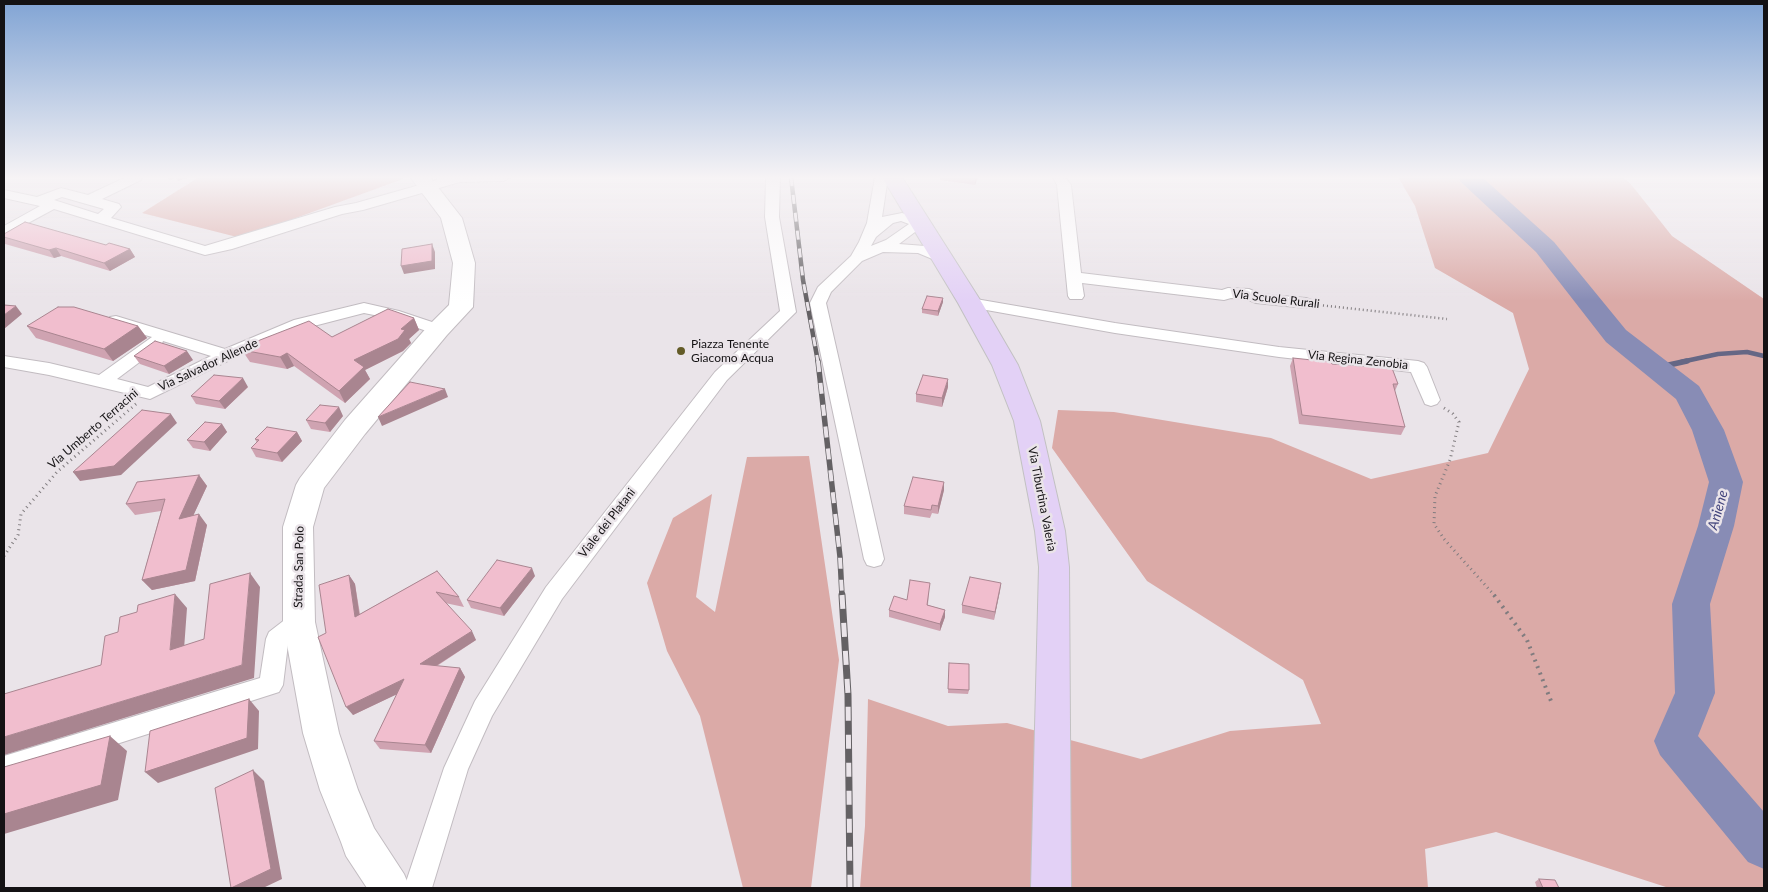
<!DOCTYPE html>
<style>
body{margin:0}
#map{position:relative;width:1768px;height:892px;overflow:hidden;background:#eae4e9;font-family:Lato,sans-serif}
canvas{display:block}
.frame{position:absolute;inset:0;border:5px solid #141214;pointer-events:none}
</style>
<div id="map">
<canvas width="1768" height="892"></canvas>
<div class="frame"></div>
</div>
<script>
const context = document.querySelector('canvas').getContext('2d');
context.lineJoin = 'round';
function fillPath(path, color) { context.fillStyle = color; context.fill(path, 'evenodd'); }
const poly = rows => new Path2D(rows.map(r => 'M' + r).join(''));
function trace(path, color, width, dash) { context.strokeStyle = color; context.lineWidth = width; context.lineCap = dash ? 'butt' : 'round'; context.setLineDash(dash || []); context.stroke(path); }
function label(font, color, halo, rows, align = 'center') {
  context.font = font + ' Lato,sans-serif'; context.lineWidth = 5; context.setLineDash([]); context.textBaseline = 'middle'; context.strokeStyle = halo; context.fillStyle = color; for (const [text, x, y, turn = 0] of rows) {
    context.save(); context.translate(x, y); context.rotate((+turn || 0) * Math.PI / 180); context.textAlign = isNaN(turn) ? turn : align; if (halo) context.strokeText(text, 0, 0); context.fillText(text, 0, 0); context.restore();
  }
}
const green = poly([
 [199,177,400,177,403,179,241,238,142,213],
 [1398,177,1622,177,1630,183,1672,236,1764,299,1764,888,1669,888,1496,832,1425,849,1428,888,860,888,865,826,868,699,948,726,1007,723,1141,759,1230,731,1321,724,1303,680,1147,581,1052,448,1058,410,1114,412,1271,438,1371,479,1488,453,1529,369,1513,313,1435,268,1415,206],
 [809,456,839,660,811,888,743,888,700,716,667,651,647,583,673,518,712,494,696,597,715,612,747,457]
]);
const streamFar1 = poly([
 [1681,362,1718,354,1747,352,1764,356]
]);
const stream = poly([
 [1655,368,1687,361]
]);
const river = poly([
 [1458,177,1482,177,1554,242,1626,330,1699,386,1724,430,1743,482,1734,526,1710,604,1715,693,1698,736,1764,812,1764,869,1748,862,1660,755,1654,741,1675,693,1672,604,1698,526,1709,482,1692,430,1676,399,1606,342,1536,252,1461,182,1458,177]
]);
const pathFar2 = poly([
 [1319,305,1447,319]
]);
const pathFar1 = poly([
 [1444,408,1453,414,1459,422,1450,460,1435,496,1434,524,1444,539,1495,596],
 [4,556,18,535,21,514,57,472,136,404]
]);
const path = poly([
 [1494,595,1527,640,1551,701]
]);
const street = poly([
 [126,177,143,177,141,180,102,199,119,204,121,207,111,218,205,246,335,207,356,203,437,180,437,177,511,177,504,181,460,182,363,210,342,214,232,249,205,255,54,209,4,236,4,226,40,206,4,198,4,190,37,197,61,188,88,195,126,177],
 [62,197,104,209,98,214,54,200,62,197],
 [766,177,780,177,779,217,796,312,727,380,562,599,492,716,468,769,432,888,404,888,444,768,475,701,546,587,715,372,780,311,765,217,766,177],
 [875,177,888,177,882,217,902,213,925,220,927,223,899,244,925,246,947,255,950,258,947,261,942,263,918,253,883,252,862,261,831,292,826,303,884,559,881,565,874,567,867,565,864,559,810,303,818,287,851,256,859,242,867,223,875,177],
 [901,221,909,224,886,240,871,246,876,237,893,223,901,221],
 [1053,177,1065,177,1071,185,1081,273,1222,290,1228,288,1249,289,1260,294,1306,298,1312,300,1314,303,1312,306,1306,308,1256,303,1246,299,1231,298,1224,300,1082,283,1084,296,1082,299,1070,299,1068,296,1057,185,1053,177],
 [970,298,1115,323,1279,347,1418,361,1424,363,1427,367,1440,400,1437,404,1431,406,1425,404,1411,372,1279,357,1115,333,964,306,962,303,964,300,970,298],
 [364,303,399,311,444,326,446,330,444,334,438,335,389,318,364,313,306,328,244,353,150,399,49,375,4,367,4,356,49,363,99,375,152,337,110,325,108,321,110,317,116,316,225,349,294,320,364,303],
 [163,341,211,356,148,387,117,379,161,346,163,341],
 [299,613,307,615,310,622,307,629,288,644,283,685,279,692,4,780,4,756,260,678,266,639,269,632,291,615,299,613]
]);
const secondary = poly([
 [410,177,430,177,462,218,475,263,473,307,447,335,365,434,324,488,313,527,315,622,339,733,358,790,374,828,404,874,410,888,367,888,346,856,341,842,320,790,303,733,283,622,283,527,296,485,300,478,345,420,429,325,449,305,453,263,441,218,410,177]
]);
const primary = poly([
 [882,177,902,177,982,303,1018,365,1040,421,1065,531,1069,567,1071,888,1031,888,1039,567,1035,531,1014,421,992,365,958,303,882,177]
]);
const railFar2 = poly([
 [791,177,803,280,818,362]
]);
const railFar1 = poly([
 [818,361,840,557,842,596]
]);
const rail = poly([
 [842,595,848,695,850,888]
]);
const wall = poly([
 [940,177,978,177,975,185,940,180],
 [4,234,106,245,130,249,135,257,110,271,61,256,54,258,5,244,4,242],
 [943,302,938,316,922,313,922,309],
 [414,318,419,330,409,339,411,343,403,351,365,370,370,379,345,403,294,366,287,369,250,362,242,350,332,337],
 [27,326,138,326,147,338,113,361,36,338],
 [134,356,193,360,169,374,140,364],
 [1293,358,1332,364,1398,384,1395,391,1405,427,1401,435,1299,424,1290,366],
 [248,387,225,409,196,404,191,396],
 [948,387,942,407,916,402,916,394],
 [343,416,330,432,311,429,306,420],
 [222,424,227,432,210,451,193,448,187,440],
 [297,432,302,441,282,462,256,457,251,448,257,443,255,439],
 [199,475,207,486,193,516,207,525,195,581,152,590,142,580,161,511,135,515,126,504],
 [944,482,944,490,938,514,932,513,930,518,904,514,904,506],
 [437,571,459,597,464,607,445,603,476,640,437,666,460,668,465,677,431,753,380,749,374,741,397,694,353,715,326,633,349,575,355,584,360,614],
 [535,576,504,616,471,608,467,600],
 [1001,583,994,620,962,613,962,605],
 [929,590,928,605,945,610,945,617,940,631,889,617,889,610,907,600],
 [949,663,969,690,968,694,948,693],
 [1539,879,1559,888,1537,888,1535,882]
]);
const shadedWall = poly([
 [167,177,175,177,175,178,169,180],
 [176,177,191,177,178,181],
 [975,177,978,177,975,185],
 [432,244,435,252,435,269,404,274,401,266],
 [56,248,61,256,54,258,49,250],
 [130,249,135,257,110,271,104,263],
 [943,298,943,302,938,316,938,311],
 [16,306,22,314,4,329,4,315],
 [414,318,419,330,409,339,411,343,403,351,365,370,370,379,345,403,339,391,354,360,401,329],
 [138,326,147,338,113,361,104,349],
 [187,351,193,360,169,374,164,366],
 [287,353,294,366,287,369,280,357],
 [243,378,248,387,225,409,219,401],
 [948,379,948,387,942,407,942,398],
 [445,389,448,397,382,426,378,417],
 [339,407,343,416,330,432,325,423],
 [171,414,177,423,121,475,80,481,73,472],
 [222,424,227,432,210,451,204,442],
 [297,432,302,441,282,462,277,453],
 [199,475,207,486,187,529,179,519],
 [944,482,944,490,938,514,938,506],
 [199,514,207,525,195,581,152,590,142,580],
 [532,568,535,576,504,616,500,608],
 [250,573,260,587,254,678,4,755,4,737,242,665],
 [349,575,355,584,361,626,355,617],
 [1001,583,1000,591,994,620,995,612],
 [175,594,187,608,183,663,170,650],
 [945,610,945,617,940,631,940,624],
 [472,631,476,640,425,673,420,664],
 [460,668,465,677,431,753,425,745],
 [404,679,410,688,353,715,346,707],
 [249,699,259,711,258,749,158,783,145,772],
 [110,736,127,751,118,800,4,834,4,814],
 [253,770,264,781,282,879,263,888,232,888]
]);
const building = poly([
 [25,222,106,245,109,243,130,249,104,263,56,248,49,250,4,237,4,234,25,222],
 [432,244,432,261,401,266,402,249,432,244],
 [927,296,943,298,938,311,922,309,927,296],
 [4,305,16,306,4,315,4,305],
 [58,307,74,307,138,326,104,349,27,326,58,307],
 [388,309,414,318,401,329,405,330,398,339,354,360,364,367,339,391,287,353,280,357,242,350,260,340,309,321,332,337,388,309],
 [155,341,187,351,164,366,134,356,155,341],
 [1293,358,1331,362,1332,364,1392,368,1398,384,1393,384,1405,427,1302,415,1293,358],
 [214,375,243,378,219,401,191,396,214,375],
 [923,375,948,379,942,398,916,394,923,375],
 [410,382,445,389,378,417,410,382],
 [320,405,339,407,325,423,306,420,320,405],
 [142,410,171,414,114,466,73,472,142,410],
 [205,422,222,424,204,442,187,440,205,422],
 [267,427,297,432,277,453,251,448,259,440,255,439,267,427],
 [199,475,179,519,199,514,186,570,142,580,165,499,126,504,137,482,199,475],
 [913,477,944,482,938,506,932,505,931,510,904,506,913,477],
 [497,560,532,568,500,608,467,600,497,560],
 [437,571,459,597,436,592,472,631,420,664,460,668,425,745,374,741,404,679,346,707,318,637,326,633,319,585,349,575,355,617,437,571],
 [250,573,242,665,4,737,4,694,101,665,105,636,118,632,120,617,137,612,138,605,175,594,170,650,204,639,210,584,250,573],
 [970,577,1001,583,995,612,962,605,970,577],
 [910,580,930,583,927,605,945,610,940,624,889,610,894,596,907,600,910,580],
 [949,663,969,664,969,690,948,689,949,663],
 [249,699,247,738,145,772,150,731,249,699],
 [110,736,101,785,4,814,4,767,110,736],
 [253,770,271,869,231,888,215,788,253,770],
 [1539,879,1555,880,1559,888,1543,888,1539,879]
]);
const markers = [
 [681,351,5,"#635b27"]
];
const streetNames = [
 ["Via Scuole Rurali",1276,299,7],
 ["Via Regina Zenobia",1358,360,6],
 ["Via Salvador Allende",208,365,-25],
 ["Via Umberto Terracini",93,429,-41],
 ["Via Tiburtina Valeria",1042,499,79],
 ["Viale dei Platani",607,523,-52],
 ["Strada San Polo",299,567,-89]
];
const poiNames = [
 ["Piazza Tenente",691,344],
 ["Giacomo Acqua",691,358]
];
const waterNames = [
 ["Aniene",1718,510,-74]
];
fillPath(green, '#dbaaa7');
trace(streamFar1, '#656785', 4.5);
trace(stream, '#656785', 5.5);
fillPath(river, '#888cb5');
trace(street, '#c2bcc1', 2);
trace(secondary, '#c2bcc1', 2);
trace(primary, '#c2c1c2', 2);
trace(pathFar2, '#807c7f', 2.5, [1, 3]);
trace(pathFar1, '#807c7f', 3, [1, 4]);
trace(path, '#807c7f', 4, [2, 5]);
fillPath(street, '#fff');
fillPath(secondary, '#fff');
fillPath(primary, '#e3d1f6');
trace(railFar2, '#646164', 4.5);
trace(railFar1, '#646164', 5.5);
trace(rail, '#646164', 7);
trace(railFar2, '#eae4e9', 3, [9]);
trace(railFar1, '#eae4e9', 4, [11]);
trace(rail, '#eae4e9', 5, [14]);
fillPath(wall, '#cfa3b1');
fillPath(shadedWall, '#a98590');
fillPath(building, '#f1bece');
trace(building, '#a98590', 1);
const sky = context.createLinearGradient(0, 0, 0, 301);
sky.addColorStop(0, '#81a4d4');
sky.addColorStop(0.59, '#f6f3f5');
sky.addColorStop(1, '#f6f3f500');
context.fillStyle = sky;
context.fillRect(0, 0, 1768, 301);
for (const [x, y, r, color] of markers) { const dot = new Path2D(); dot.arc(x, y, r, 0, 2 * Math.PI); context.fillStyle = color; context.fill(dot); trace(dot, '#eae4e9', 2); }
label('12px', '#141214', '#eae4e9', streetNames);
label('12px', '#141214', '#eae4e9', poiNames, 'left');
label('italic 14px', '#43457d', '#eae4e9', waterNames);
</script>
